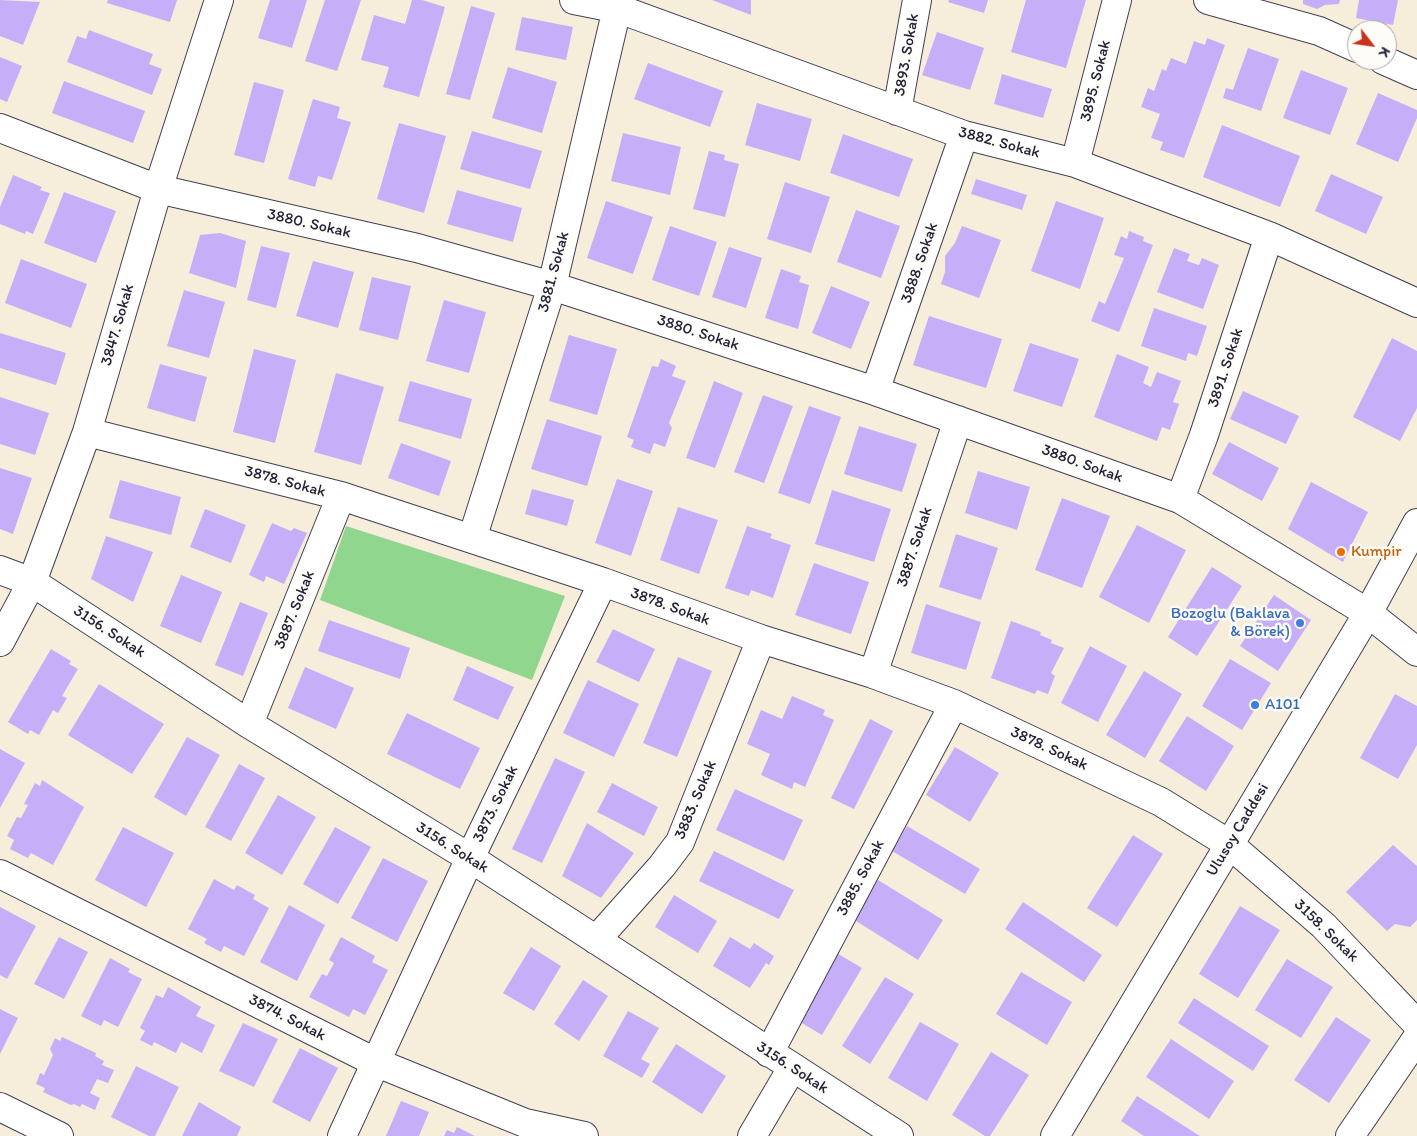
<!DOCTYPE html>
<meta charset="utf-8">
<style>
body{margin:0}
#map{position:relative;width:1417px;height:1136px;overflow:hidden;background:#f6edda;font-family:Itim,sans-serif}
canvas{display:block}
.north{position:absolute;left:1347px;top:20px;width:50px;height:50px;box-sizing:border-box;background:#fdfcf7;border:1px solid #a5a5ac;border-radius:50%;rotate:120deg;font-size:14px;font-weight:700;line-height:20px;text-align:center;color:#22223b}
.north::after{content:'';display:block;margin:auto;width:18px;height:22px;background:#c8321e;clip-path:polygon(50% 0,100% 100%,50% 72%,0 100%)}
</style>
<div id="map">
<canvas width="1417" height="1136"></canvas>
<div class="north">K</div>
</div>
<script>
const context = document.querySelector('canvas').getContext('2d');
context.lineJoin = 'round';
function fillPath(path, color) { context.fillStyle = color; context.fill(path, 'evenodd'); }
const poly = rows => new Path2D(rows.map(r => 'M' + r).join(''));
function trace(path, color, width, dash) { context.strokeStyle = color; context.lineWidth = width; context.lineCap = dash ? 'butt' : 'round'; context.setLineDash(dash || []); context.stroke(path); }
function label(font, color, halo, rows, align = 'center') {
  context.font = font + ' Itim,sans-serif'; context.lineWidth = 5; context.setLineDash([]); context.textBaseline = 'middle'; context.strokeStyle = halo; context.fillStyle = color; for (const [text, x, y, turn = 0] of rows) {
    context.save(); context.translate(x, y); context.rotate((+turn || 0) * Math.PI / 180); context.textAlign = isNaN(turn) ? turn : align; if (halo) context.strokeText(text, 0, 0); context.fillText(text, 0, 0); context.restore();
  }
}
const green = poly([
 [346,526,565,596,532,680,320,600]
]);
const building = poly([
 [0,0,40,2,23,45,0,36],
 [108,0,177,0,170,22,107,3],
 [270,0,307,0,292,48,258,38],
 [325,0,361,0,337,71,305,61],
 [412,0,422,0,445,7,419,97,383,87,389,67,361,60,374,15,405,24],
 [712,0,751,0,751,15],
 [949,0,988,0,984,13,948,2],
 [1026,0,1086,0,1066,68,1011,52],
 [1303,0,1340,0,1339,4,1325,5,1317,9,1303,4],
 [1359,0,1398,0,1393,25,1356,18],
 [471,6,495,13,470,100,446,94],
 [522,17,573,27,566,60,515,50],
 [89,30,153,54,149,64,162,69,152,95,67,62,77,36,86,39],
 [937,32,984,48,970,90,922,75],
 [1207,38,1225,45,1184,158,1160,150,1163,142,1151,138,1160,114,1141,107,1148,88,1154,91,1162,69,1166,71,1171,58,1186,64,1194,41,1205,45],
 [1248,48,1279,59,1261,111,1223,98,1226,88,1233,90],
 [0,57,22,66,7,102,0,99],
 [648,63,723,91,710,127,634,99],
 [508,67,557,82,542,133,492,118],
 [1301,70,1348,88,1330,135,1283,118],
 [1002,74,1052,89,1043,118,994,104],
 [64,81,145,111,133,143,52,113],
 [254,82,284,90,264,163,234,155],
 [1378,93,1417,110,1417,118,1398,162,1356,144],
 [313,99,340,107,337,118,351,122,332,180,318,176,315,187,288,179],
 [757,103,812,119,800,161,745,145],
 [399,123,446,136,424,213,377,199],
 [1222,125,1300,156,1280,207,1203,177],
 [472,131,542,151,530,189,460,169],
 [623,133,681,147,670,195,611,181],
 [843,134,913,159,899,197,830,173],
 [709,151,725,155,724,160,739,164,725,217,693,209],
 [1331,174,1383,197,1366,234,1315,211],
 [13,175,42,187,40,190,50,193,33,234,26,231,25,234,0,224,0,207],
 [976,179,1027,195,1022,210,971,194],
 [785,182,830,197,811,253,767,239],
 [457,190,522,208,513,242,447,224],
 [64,192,116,211,96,263,44,243],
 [606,201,653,217,633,274,587,258],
 [1056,201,1104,218,1080,289,1031,271],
 [856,210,900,226,881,278,837,262],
 [670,226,717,242,699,296,652,280],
 [962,226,1001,240,979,298,941,284,945,272,945,256,955,243],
 [1129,231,1144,237,1143,241,1153,245,1119,332,1091,321,1099,301,1105,304,1124,258,1114,255,1121,236,1127,239],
 [220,233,246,241,236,288,189,273,200,235],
 [261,246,290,253,276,308,247,300],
 [729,247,762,258,746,308,712,297],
 [1174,248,1190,254,1187,261,1199,265,1202,258,1219,265,1203,309,1157,292],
 [21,259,87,284,71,328,5,303],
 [313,261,354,272,338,328,296,316],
 [781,269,801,276,799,282,809,285,798,329,765,318],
 [372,277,411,286,398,340,359,330],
 [831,286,870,302,851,349,812,333],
 [184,290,225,302,209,358,167,346],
 [444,300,486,312,469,373,426,361],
 [1154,308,1207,326,1197,356,1188,353,1186,361,1141,346],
 [929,316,1002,339,986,388,913,365],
 [0,333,66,353,56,385,0,368],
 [569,335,617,349,597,415,549,401],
 [1392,338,1417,351,1417,408,1400,441,1353,417],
 [1030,343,1079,359,1062,407,1013,391],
 [254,349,296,360,275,443,233,432],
 [1117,354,1149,367,1143,383,1151,387,1157,372,1181,381,1173,402,1179,404,1170,430,1162,427,1157,441,1094,417],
 [661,359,676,366,672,376,686,381,669,423,672,428,665,447,654,443,650,454,631,447,634,440,627,437,652,366,658,367],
 [160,364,207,377,195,422,147,408],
 [336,373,384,387,361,465,314,452],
 [410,381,472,399,461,439,398,421],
 [714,381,743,393,715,468,686,458],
 [1243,391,1299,416,1286,444,1230,419],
 [763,395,793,406,764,483,734,472],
 [0,397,49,413,35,455,0,444],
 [809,406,841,417,810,504,778,493],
 [547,419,602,436,587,486,531,469],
 [859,426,917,444,902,492,844,474],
 [1229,442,1279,468,1262,501,1212,474],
 [401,443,451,461,439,496,388,478],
 [0,468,32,478,13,534,0,529],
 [978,471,1030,487,1017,530,965,513],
 [617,479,653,491,631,556,595,543],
 [120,480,181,497,171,535,109,518],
 [1311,482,1368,512,1343,562,1288,529],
 [532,489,574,500,567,526,525,514],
 [832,490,891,509,874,562,815,544],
 [1062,498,1110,516,1082,588,1035,570],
 [678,507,718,520,699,574,660,560],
 [205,509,246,525,231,563,190,547],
 [272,523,291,531,294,528,307,533,284,584,266,576,264,582,249,575],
 [1137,525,1186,550,1149,623,1099,597],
 [747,526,772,534,770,538,791,545,773,598,751,590,749,596,725,588],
 [956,534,998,548,981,600,939,587],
 [106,536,153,552,133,602,91,579],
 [814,563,869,582,851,634,795,615],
 [1212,567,1242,586,1197,656,1168,637],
 [181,575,222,592,201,643,160,626],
 [1274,595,1311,620,1278,671,1240,646],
 [240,602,268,613,243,676,215,665],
 [926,604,981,622,966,670,911,653],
 [329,620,410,648,400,679,318,651],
 [1011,621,1041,632,1040,635,1052,640,1051,643,1064,648,1051,673,1055,676,1048,694,1037,690,1035,694,991,678],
 [613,629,655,649,639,682,596,662],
 [1090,646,1127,666,1098,722,1061,703],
 [51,649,71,661,69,664,78,669,62,696,67,698,58,713,53,710,39,735,30,730,28,734,8,722],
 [678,657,712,671,677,757,643,743],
 [1230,659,1271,683,1242,730,1202,706],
 [467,666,514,687,498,720,453,700],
 [305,667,354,688,336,729,288,708],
 [1144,671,1182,694,1145,758,1106,735],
 [588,680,639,704,614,757,563,733],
 [99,684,164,724,132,774,68,735],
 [1395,694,1417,706,1417,745,1398,779,1360,758],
 [792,696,825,710,823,715,834,720,805,787,794,782,792,789,761,775,770,754,747,744,761,710,782,719],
 [407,713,480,748,460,789,387,754],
 [1187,716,1234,746,1206,791,1159,761],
 [870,719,893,731,854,809,831,798],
 [187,737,220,755,186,816,154,797],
 [955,747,999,773,970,822,926,795],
 [0,749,25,763,0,808],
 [555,758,585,772,542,863,512,849],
 [239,764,265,778,231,841,205,827],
 [42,780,84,807,53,865,31,853,28,858,10,849,14,840,7,836,17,817,21,818,28,805,24,804,35,783,40,786],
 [612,783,658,807,644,836,597,812],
 [735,789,803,820,784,861,716,830],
 [278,795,316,817,282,875,245,853],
 [587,823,634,853,601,898,562,876],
 [907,826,980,869,965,894,892,851],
 [123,827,174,853,146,907,95,880],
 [335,827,371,847,338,904,303,884],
 [1133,835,1163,854,1117,927,1087,908],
 [1393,845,1417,866,1417,920,1410,927,1395,924,1387,931,1346,892],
 [714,851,794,890,779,919,699,881],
 [383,858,428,881,397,942,351,918],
 [214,879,234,890,237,885,255,895,253,899,269,908,244,956,224,946,221,952,204,943,207,939,188,929],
 [878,880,943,920,918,960,853,919],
 [674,895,717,921,698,953,655,927],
 [1023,902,1102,955,1084,982,1005,929],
 [289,905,325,925,297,981,260,962],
 [1240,906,1280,930,1238,998,1199,974],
 [0,907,36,926,7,979,0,975],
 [59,937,88,952,64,999,34,984],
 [341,937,375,956,372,962,388,970,365,1015,353,1009,349,1017,309,997,322,974,327,976,334,963,329,960],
 [730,937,750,949,754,943,774,956,769,965,766,963,750,988,713,966],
 [531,947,561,966,534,1011,503,993],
 [835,952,862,968,822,1035,795,1019],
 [110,958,130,969,128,972,142,979,118,1027,104,1020,101,1026,81,1016],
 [1287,959,1333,987,1301,1038,1255,1010],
 [1021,972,1072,1002,1047,1045,996,1014],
 [885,977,914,994,870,1064,842,1046],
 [583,980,608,996,579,1041,554,1024],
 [168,987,201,1007,196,1016,215,1025,202,1053,181,1042,176,1053,154,1042,152,1046,140,1040,145,1031,140,1028,156,995,163,998],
 [1194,998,1269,1046,1253,1071,1178,1023],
 [0,1009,18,1018,0,1054],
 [628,1011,659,1028,641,1059,650,1064,642,1078,603,1056],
 [1336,1017,1371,1040,1329,1103,1294,1080],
 [920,1022,959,1044,927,1101,888,1078],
 [243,1023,278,1039,254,1087,219,1071],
 [62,1037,96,1053,95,1056,104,1061,102,1065,114,1070,108,1083,97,1079,90,1093,100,1098,95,1110,82,1104,80,1107,74,1104,71,1105,43,1092,45,1088,36,1084,40,1073,44,1075,53,1055,50,1049,55,1038,60,1041],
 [1171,1039,1234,1081,1209,1119,1146,1077],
 [676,1044,726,1076,702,1114,652,1082],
 [300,1048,338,1068,310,1122,272,1102],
 [991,1052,1029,1075,990,1136,985,1136,952,1115],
 [136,1066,179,1087,155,1136,149,1136,111,1117],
 [1137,1096,1200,1136,1144,1136,1121,1121],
 [401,1101,429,1112,419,1136,386,1136],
 [199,1102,241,1127,237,1136,182,1136],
 [457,1127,475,1136,444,1136,447,1130,454,1133]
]);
const minor = poly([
 [574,0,619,9,964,135,1075,163,1269,236,1417,303],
 [1208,0,1319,31,1357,48],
 [1383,60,1417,75],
 [897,111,917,0],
 [0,128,158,189,417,248,552,286,875,391,1180,499,1368,613,1417,652],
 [1075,163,1117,0],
 [875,391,964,135],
 [87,432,341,496,603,582,761,639,873,674,954,704,1161,802,1229,844,1324,926,1417,1024],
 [1180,499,1204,435,1269,236],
 [472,539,552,286,619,0],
 [0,570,32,582,249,724,470,858,899,1136],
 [0,642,32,582,87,432,158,189,219,0],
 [873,674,958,420],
 [249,724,341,496],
 [0,874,375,1062,525,1123,584,1136],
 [596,940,662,866,680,842,761,639],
 [769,1053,954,704],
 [0,1107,59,1136],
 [342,1136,470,858,603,582],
 [752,1136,792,1068],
 [1055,1136,1368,613,1417,523],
 [1350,1136,1417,1038]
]);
const markers = [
 [1341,552,5,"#e8710a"],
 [1300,623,5,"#3f7fe0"],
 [1255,705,5,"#3f7fe0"]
];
const streetNames = [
 ["3893. Sokak",907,55,-80],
 ["3895. Sokak",1096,81,-76],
 ["3882. Sokak",999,143,15],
 ["3880. Sokak",309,224,13],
 ["3888. Sokak",920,263,-71],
 ["3881. Sokak",554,272,-75],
 ["3847. Sokak",118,325,-74],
 ["3880. Sokak",698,333,18],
 ["3891. Sokak",1226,368,-72],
 ["3880. Sokak",1082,464,20],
 ["3878. Sokak",285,482,15],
 ["3887. Sokak",915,547,-72],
 ["3878. Sokak",670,607,20],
 ["3887. Sokak",295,610,-68],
 ["3156. Sokak",109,632,33],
 ["3878. Sokak",1049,749,25],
 ["3883. Sokak",696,800,-67],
 ["3873. Sokak",496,804,-64],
 ["Ulusoy Caddesi",1238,830,-59],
 ["3156. Sokak",452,848,32],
 ["3885. Sokak",861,878,-62],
 ["3158. Sokak",1326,931,44],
 ["3874. Sokak",287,1018,27],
 ["3156. Sokak",792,1068,33]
];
const foodNames = [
 ["Kumpir",1351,552]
];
const shopNames = [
 ["Bozoglu (Baklava",1290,614],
 ["& Börek)",1290,632],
 ["A101",1265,705,"left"]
];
fillPath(green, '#91d68f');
fillPath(building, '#c6aff8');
trace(minor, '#424053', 30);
trace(minor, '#fff', 28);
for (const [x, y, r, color] of markers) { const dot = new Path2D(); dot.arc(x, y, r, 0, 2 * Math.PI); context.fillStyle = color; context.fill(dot); trace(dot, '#fdfcf7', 2); }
label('16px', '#22223b', '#fdfcf7', streetNames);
label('16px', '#c56008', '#fdfcf7', foodNames, 'left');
label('16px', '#366cbe', '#fdfcf7', shopNames, 'right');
</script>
